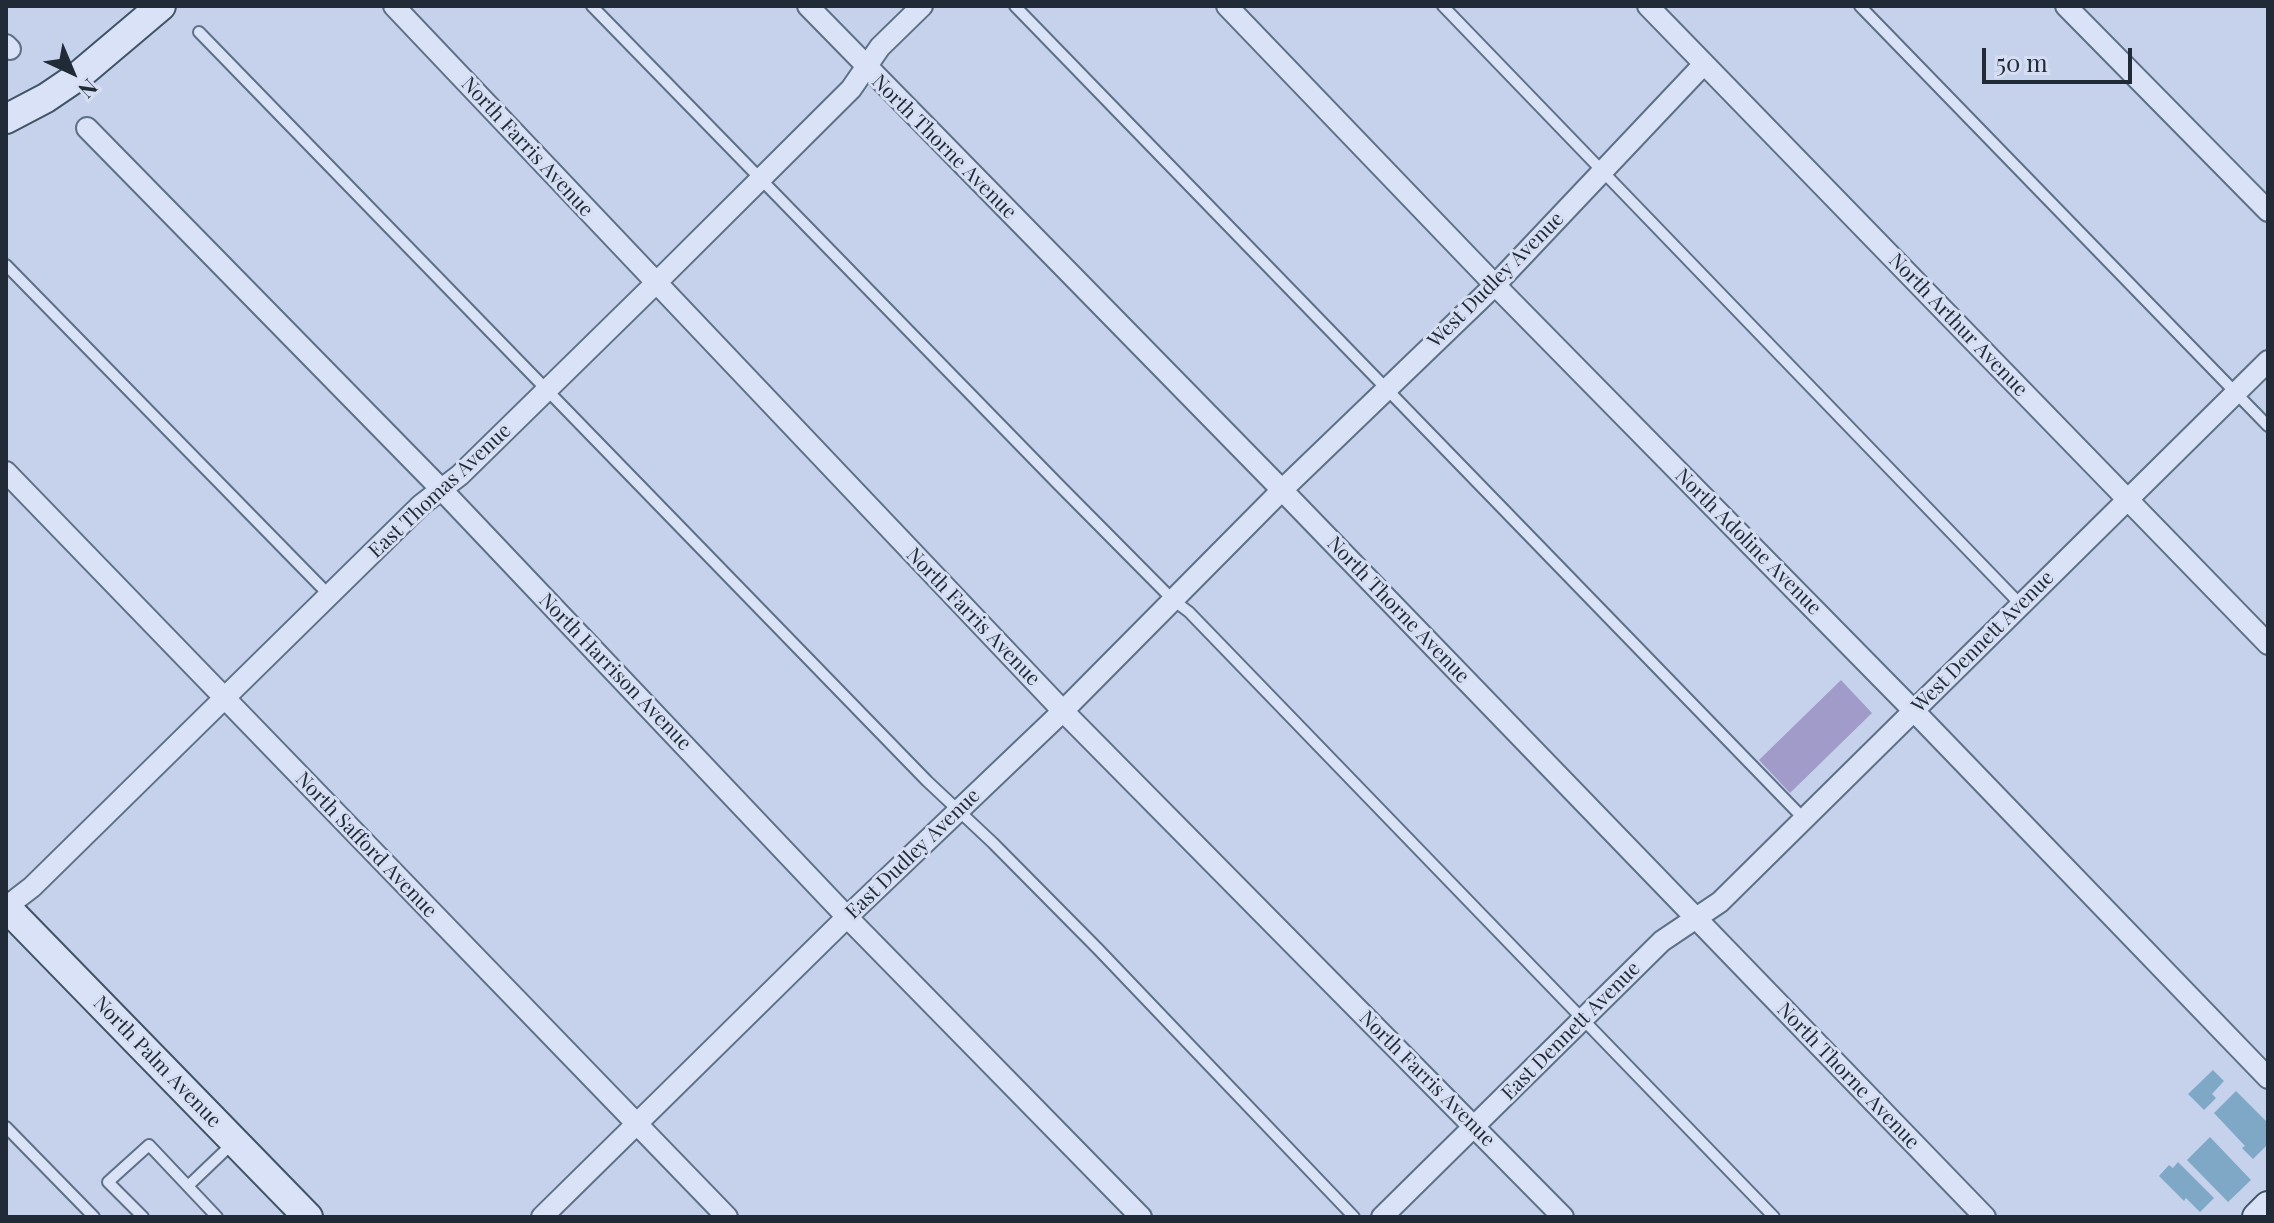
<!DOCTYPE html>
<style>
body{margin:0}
#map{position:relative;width:2274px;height:1223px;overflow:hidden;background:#c6d1eb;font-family:"Playfair Display",serif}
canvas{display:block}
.frame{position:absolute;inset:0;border:8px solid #202b37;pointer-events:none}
.north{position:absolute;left:32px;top:32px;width:80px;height:80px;-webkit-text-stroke:6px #d5def3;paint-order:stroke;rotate:136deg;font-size:22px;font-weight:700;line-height:32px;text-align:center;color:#202b37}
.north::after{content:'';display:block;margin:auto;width:28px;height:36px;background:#202b37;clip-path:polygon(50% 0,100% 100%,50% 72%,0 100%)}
.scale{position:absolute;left:1982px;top:48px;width:150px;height:36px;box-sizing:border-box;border:4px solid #202b37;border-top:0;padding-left:10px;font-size:24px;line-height:28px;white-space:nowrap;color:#202b37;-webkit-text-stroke:6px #d5def3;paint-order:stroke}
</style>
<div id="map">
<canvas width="2274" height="1223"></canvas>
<div class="frame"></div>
<div class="north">N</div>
<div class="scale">50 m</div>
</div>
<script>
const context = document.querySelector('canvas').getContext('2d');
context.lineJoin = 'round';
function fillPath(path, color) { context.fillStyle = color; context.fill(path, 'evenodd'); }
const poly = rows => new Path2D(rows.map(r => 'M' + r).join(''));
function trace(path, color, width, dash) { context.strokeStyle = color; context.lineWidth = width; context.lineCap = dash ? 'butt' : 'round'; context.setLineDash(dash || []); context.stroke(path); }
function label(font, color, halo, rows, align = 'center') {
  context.font = font + ' "Playfair Display",serif'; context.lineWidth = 6; context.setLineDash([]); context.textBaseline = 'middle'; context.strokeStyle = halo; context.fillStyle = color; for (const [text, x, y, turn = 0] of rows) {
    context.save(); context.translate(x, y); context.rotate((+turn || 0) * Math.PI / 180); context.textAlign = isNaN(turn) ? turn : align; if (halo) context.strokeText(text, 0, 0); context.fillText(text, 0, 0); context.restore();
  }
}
const green = poly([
 [1841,680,1872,713,1790,793,1759,760]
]);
const building = poly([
 [2213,1070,2224,1081,2212,1094,2216,1098,2204,1110,2188,1094],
 [2236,1091,2268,1123,2268,1144,2253,1159,2242,1148,2245,1146,2214,1113],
 [2210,1137,2251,1180,2228,1202,2187,1160],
 [2178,1162,2214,1198,2200,1212,2186,1198,2184,1201,2159,1176,2169,1165,2173,1168]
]);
const lane = poly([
 [592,6,1057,483,1173,600,1189,612,1774,1217],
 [1015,6,1804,819],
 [1443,6,2021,605],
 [1860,6,2268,426],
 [199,32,927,781,993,843,1098,949,1354,1217],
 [6,265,330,596],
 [6,1127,94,1217],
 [188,1186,233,1143],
 [143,1217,108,1182,149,1145,217,1217]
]);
const street = poly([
 [394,6,1063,711,1563,1217],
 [808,6,1282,490,1985,1217],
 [1227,6,1495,285,1914,711,2268,1078],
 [1648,6,2268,644],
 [2066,6,2268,211],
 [6,45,10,49],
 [87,128,442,490,847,917,1141,1217],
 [6,472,727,1217],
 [6,907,32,887,421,505,460,475,656,283,851,89,880,47,922,6],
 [542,1217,847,917,1063,711,1282,490,1495,285,1704,64],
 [1382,1217,1662,941,1720,902,2268,361]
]);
const secondary = poly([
 [6,119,46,98,77,77,161,6],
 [6,907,308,1217],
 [2257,1217,2268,1206]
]);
const streetNames = [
 ["North Farris Avenue",527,147,47],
 ["North Thorne Avenue",944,147,45],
 ["West Dudley Avenue",1496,280,-45],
 ["North Arthur Avenue",1958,325,46],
 ["East Thomas Avenue",440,491,-43],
 ["North Adoline Avenue",1748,542,45],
 ["North Thorne Avenue",1398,610,46],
 ["North Farris Avenue",973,617,46],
 ["West Dennett Avenue",1983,642,-45],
 ["North Harrison Avenue",615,672,46],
 ["North Safford Avenue",366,845,46],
 ["East Dudley Avenue",913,854,-44],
 ["East Dennett Avenue",1571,1031,-45],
 ["North Palm Avenue",157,1062,46],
 ["North Thorne Avenue",1848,1076,46],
 ["North Farris Avenue",1427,1079,45]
];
fillPath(green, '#a19bc9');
fillPath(building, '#7fa8c7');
trace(lane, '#5d7086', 14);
trace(street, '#5d7086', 24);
trace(secondary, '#405367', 32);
trace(lane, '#d9e2f7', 10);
trace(street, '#d9e2f7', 20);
trace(secondary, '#d9e2f7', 28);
label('20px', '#202b37', '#d5def3', streetNames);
</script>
